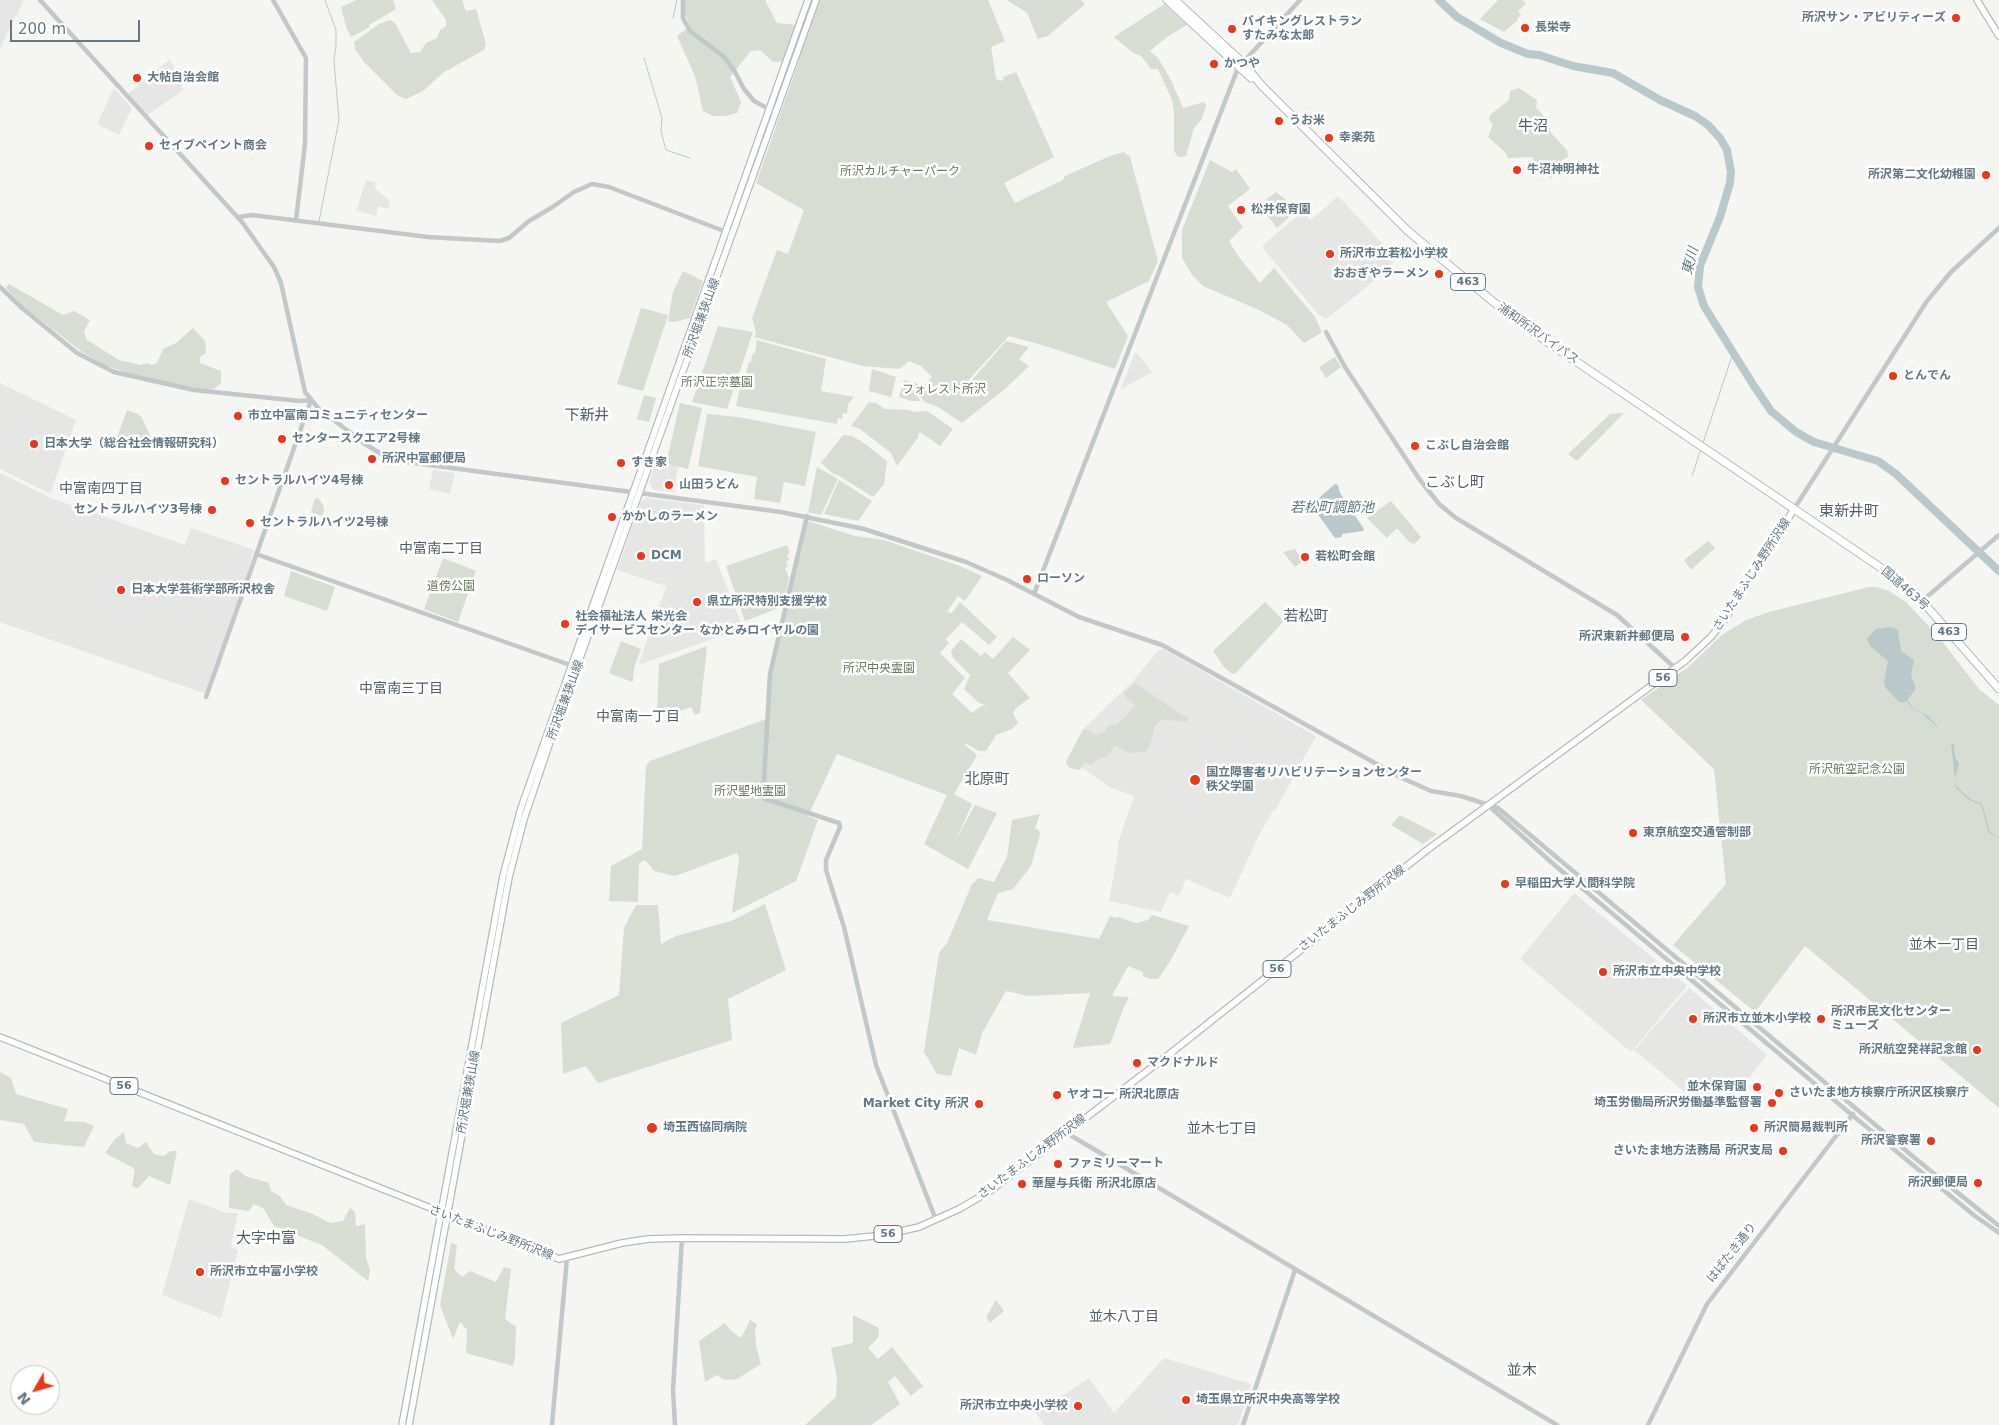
<!DOCTYPE html>
<meta charset="utf-8">
<style>
body{margin:0}
#map{position:relative;width:1999px;height:1425px;overflow:hidden;background:#f5f5f1;font-family:"DejaVu Sans",sans-serif}
canvas{display:block}
.north{position:absolute;left:10px;top:1365px;width:50px;height:50px;box-sizing:border-box;background:#fff;border:1px solid #c0c9ce;border-radius:50%;rotate:232deg;font-size:14px;font-weight:700;line-height:20px;text-align:center;color:#627884}
.north::after{content:'';display:block;margin:auto;width:18px;height:22px;background:#ed3519;clip-path:polygon(50% 0,100% 100%,50% 72%,0 100%)}
.scale{position:absolute;left:10px;top:20px;width:130px;height:22px;box-sizing:border-box;border:2px solid #627884;border-top:0;padding-left:6px;font-size:15px;line-height:18px;white-space:nowrap;color:#627884;-webkit-text-stroke:4px #fff;paint-order:stroke}
</style>
<div id="map">
<canvas width="1999" height="1425"></canvas>
<div class="north">N</div>
<div class="scale">200 m</div>
</div>
<script>
const context = document.querySelector('canvas').getContext('2d');
context.lineJoin = 'round';
function fillPath(path, color) { context.fillStyle = color; context.fill(path, 'evenodd'); }
const poly = rows => new Path2D(rows.map(r => 'M' + r).join(''));
function trace(path, color, width, dash) { context.strokeStyle = color; context.lineWidth = width; context.lineCap = dash ? 'butt' : 'round'; context.setLineDash(dash || []); context.stroke(path); }
function label(font, color, halo, rows, align = 'center') {
  context.font = font + ' "DejaVu Sans","Noto Sans JP",sans-serif'; context.lineWidth = 5; context.setLineDash([]); context.textBaseline = 'middle'; context.strokeStyle = halo; context.fillStyle = color; for (const [text, x, y, turn = 0] of rows) {
    context.save(); context.translate(x, y); context.rotate((+turn || 0) * Math.PI / 180); context.textAlign = isNaN(turn) ? turn : align; if (halo) context.strokeText(text, 0, 0); context.fillText(text, 0, 0); context.restore();
  }
}
const built = poly([
 [0,0,24,0,0,48],
 [170,59,183,90,148,115,128,94],
 [114,88,132,108,119,135,97,124],
 [366,180,377,183,374,187,390,201,388,209,378,206,376,216,356,211],
 [1338,196,1397,259,1362,291,1326,319,1319,315,1263,248,1263,245,1303,211,1311,220],
 [1135,353,1137,353,1152,372,1122,389,1121,388],
 [0,383,76,420,51,492,49,493,0,469],
 [656,462,678,467,674,492,654,490,649,482],
 [433,470,455,473,450,494,429,489],
 [0,473,51,498,185,545,191,528,254,550,251,557,252,559,206,694,0,622],
 [647,498,704,505,705,563,716,559,743,628,641,664,639,663,670,576,666,586,617,570,641,501],
 [1163,649,1316,736,1275,811,1273,811,1268,819,1258,837,1230,898,1186,879,1179,896,1170,892,1161,912,1109,901,1118,851,1118,843,1134,796,1109,787,1084,769,1066,761,1083,729,1133,681,1159,650],
 [1574,893,1687,986,1631,1052,1520,959],
 [1689,988,1767,1055,1739,1090,1728,1081,1705,1109,1634,1050],
 [189,1199,226,1213,238,1213,231,1247,238,1250,221,1318,162,1295],
 [1164,1358,1251,1384,1238,1425,1044,1425,1036,1413,1089,1378,1114,1413]
]);
const green = poly([
 [356,0,393,0,396,9,369,25,370,27,351,37,346,27,341,7],
 [432,0,462,0,466,11,476,9,486,44,484,50,444,72,423,91,406,99,397,95,364,62,355,49,354,42,379,24,390,20,395,23,411,53,420,52,426,43,437,38,440,30,446,26,446,20],
 [685,0,765,0,777,23,806,26,816,0,988,0,1005,41,991,47,996,79,1004,81,1003,77,1016,72,1054,157,1004,183,1015,203,1063,180,1065,176,1110,156,1124,152,1130,157,1158,261,1149,281,1106,302,1128,336,1115,369,1042,345,1009,336,964,385,966,387,1006,341,1029,347,1019,359,1029,366,1006,388,962,423,938,407,925,402,917,393,932,377,921,366,909,361,899,369,863,366,754,337,756,333,752,318,777,250,788,254,804,210,756,183,799,61,773,62,760,50,751,51,730,77,741,102,737,113,725,116,713,116,703,111,695,76,677,36,690,26,684,12],
 [1007,0,1081,0,1085,4,1048,36,1038,39,1027,13],
 [1498,0,1522,0,1526,3,1518,11,1521,15,1517,19,1518,20,1504,32,1480,19],
 [1164,4,1187,25,1168,36,1150,51,1158,58,1171,80,1183,108,1204,102,1206,106,1201,120,1194,128,1186,156,1178,157,1174,151,1174,112,1172,100,1158,69,1151,69,1141,56,1132,52,1114,37],
 [1519,88,1537,100,1536,108,1546,118,1551,133,1567,150,1568,157,1558,162,1550,168,1554,175,1551,178,1542,173,1532,157,1508,158,1505,152,1488,137,1493,124,1489,120,1490,115,1509,100,1510,91],
 [1210,160,1232,172,1236,169,1250,189,1228,206,1243,227,1229,241,1238,256,1260,283,1274,268,1315,317,1321,330,1321,333,1304,343,1287,325,1259,310,1203,286,1192,275,1182,258,1182,230],
 [1276,192,1296,208,1296,211,1277,228,1259,205],
 [683,271,703,281,690,318,674,322,668,321,673,292],
 [9,284,63,315,74,311,90,320,84,332,87,340,119,360,141,365,147,363,152,365,157,363,163,349,176,343,193,328,205,341,206,353,200,357,200,363,221,371,221,383,214,389,197,389,148,379,106,366,82,352,23,306,6,288],
 [641,308,668,315,643,391,617,384],
 [718,326,753,332,727,409,692,402],
 [757,340,826,359,821,391,854,397,848,404,847,414,843,413,842,419,838,418,837,424,736,406,740,388,742,388,749,362,751,362,753,353,755,353],
 [1335,357,1341,367,1326,378,1319,367],
 [872,369,896,377,891,397,869,391],
 [904,380,922,385,915,393,921,401,911,401,899,397],
 [644,395,656,398,649,422,637,419],
 [869,402,876,403,885,409,909,410,914,412,927,411,953,429,940,446,920,432,918,435,919,436,897,466,891,453,860,429,851,426],
 [680,403,702,408,688,469,666,464],
 [127,410,138,414,142,418,152,439,149,449,117,437],
 [1624,413,1577,461,1568,454,1610,414],
 [707,414,738,417,816,432,805,486,784,482,780,503,754,499,757,477,698,466],
 [843,435,852,436,861,441,887,461,884,484,873,497,836,474,835,475,821,463],
 [817,467,838,479,821,515,808,512],
 [839,480,872,501,858,521,824,514],
 [315,498,319,499,323,505,324,511,322,516,311,512],
 [1391,501,1421,537,1414,544,1409,542,1397,528,1387,538,1367,518],
 [808,521,855,536,884,540,960,566,982,576,965,601,958,596,947,612,952,613,960,602,997,637,989,645,962,622,946,639,949,643,940,653,965,678,952,694,972,713,983,705,992,713,983,704,979,703,964,689,970,675,953,658,951,651,961,639,981,656,985,652,993,659,1013,637,1030,650,1008,673,1030,698,1017,707,1013,713,1018,723,1012,729,996,735,986,751,979,751,965,743,964,744,977,755,954,794,972,804,956,840,975,805,997,813,968,869,924,844,947,795,837,754,808,816,818,820,796,881,732,913,739,859,737,853,675,876,654,871,645,860,639,863,638,902,609,901,611,866,642,849,646,766,650,761,769,718,770,679],
 [1708,541,1715,548,1691,570,1684,560],
 [787,545,790,553,787,555,789,560,786,561,788,566,785,568,789,578,783,606,745,621,726,566],
 [1295,549,1303,561,1295,567,1283,552],
 [443,558,476,571,458,622,424,609],
 [291,571,335,587,327,611,284,596],
 [1869,587,1877,587,1889,591,1906,602,1938,636,1979,689,1999,705,1999,1108,1805,946,1755,1012,1673,945,1726,884,1714,769,1641,700,1687,668,1722,635,1746,620,1769,612],
 [1265,602,1284,621,1235,674,1233,673,1232,674,1224,667,1213,651],
 [621,641,641,649,634,668,633,681,632,682,609,673],
 [707,646,700,713,695,715,691,707,670,715,667,707,657,711,659,664],
 [1135,683,1182,715,1187,716,1188,719,1185,722,1165,719,1159,722,1155,726,1149,748,1145,752,1128,753,1115,745,1107,757,1101,758,1091,765,1086,762,1084,763,1080,770,1070,768,1066,764,1068,758,1083,730,1086,729,1096,735,1104,732,1110,725,1116,725,1126,716,1135,705,1127,699,1124,693],
 [1040,814,1035,828,1039,830,1040,834,1031,866,1013,889,998,893,987,920,1099,939,1110,916,1117,918,1118,917,1136,923,1148,920,1152,915,1189,926,1169,963,1158,979,1150,979,1143,976,1143,972,1128,966,1112,996,1129,997,1124,1007,1110,1044,1073,1048,1090,993,1028,996,1006,991,982,1033,976,1055,959,1048,951,1076,937,1074,924,1052,939,953,947,943,972,884,979,878,994,882,1007,857,1012,820],
 [1400,815,1437,834,1423,844,1391,825],
 [765,904,786,970,728,999,732,1040,598,1083,586,1066,563,1074,561,1023,619,995,624,928,636,905,658,905,661,944,676,936,731,921],
 [0,1072,11,1078,16,1094,68,1109,64,1121,84,1122,94,1126,84,1147,34,1142,24,1124,0,1120],
 [124,1132,126,1143,138,1148,146,1142,154,1154,164,1156,170,1151,177,1151,170,1185,149,1176,138,1188,132,1186,135,1169,105,1153,115,1139],
 [237,1169,245,1176,269,1183,271,1191,280,1196,286,1205,313,1214,330,1223,343,1221,350,1208,355,1212,356,1226,365,1224,366,1258,370,1270,368,1281,322,1245,274,1226,263,1208,254,1204,249,1211,229,1208,230,1174],
 [451,1243,457,1245,454,1269,462,1277,470,1271,496,1282,504,1267,511,1269,505,1319,516,1327,515,1357,513,1366,466,1353,467,1330,460,1322,453,1339,440,1305],
 [996,1300,1004,1311,990,1323,986,1317],
 [853,1315,879,1328,878,1338,868,1348,878,1359,892,1347,923,1386,911,1396,895,1376,888,1382,900,1404,871,1425,805,1425,836,1397,837,1378,831,1348,853,1343],
 [750,1320,757,1324,755,1330,756,1346,761,1364,737,1379,725,1380,717,1375,705,1382,699,1341,725,1323,730,1330,741,1338]
]);
const water = poly([
 [1335,484,1338,485,1340,493,1364,529,1363,531,1342,534,1342,537,1335,538,1311,505],
 [1889,627,1895,628,1898,631,1901,651,1914,660,1911,675,1916,689,1907,700,1912,707,1928,716,1941,731,1922,713,1912,708,1906,701,1902,703,1898,701,1885,687,1884,682,1888,661,1870,646,1867,639,1876,629],
 [1951,743,1954,745,1955,757,1959,764,1955,778,1957,787,1970,799,1982,804,1990,832,1999,838,1989,833,1981,805,1969,800,1956,788]
]);
const stream = poly([
 [673,18,677,0],
 [644,58,662,118,661,131,666,150,690,158],
 [319,221,339,120,334,61,336,45,336,30,325,0],
 [1703,443,1733,353],
 [1692,476,1701,449]
]);
const river = poly([
 [1439,0,1457,17,1501,43,1528,54,1539,55,1573,66,1613,73,1660,100,1695,116,1708,125,1720,138,1727,150,1731,172,1730,183,1720,217,1700,266,1698,287,1704,306,1754,386,1771,411,1796,432,1814,442,1878,461,1896,474,1999,571]
]);
const minor = poly([
 [40,0,242,222,274,267,281,283,305,392,318,408,365,444,383,455,407,462,781,512,864,529,966,562,1007,580,1079,617,1162,645,1402,778,1431,791,1461,796,1498,808,1916,1159,1999,1226],
 [273,0,306,58,305,144,296,220],
 [683,0,683,18,690,31,723,56,734,70,744,89,754,101,776,113],
 [238,217,252,215,428,237,500,241,509,238,529,221,551,208,574,192,592,184,609,187,729,233],
 [0,287,22,308,77,353,114,372,194,390,300,401,311,400],
 [1326,332,1345,367,1420,480,1439,504,1456,518,1617,615,1675,668],
 [1794,509,1927,301,1951,272,1999,228],
 [807,516,770,674,763,798,839,823,840,827,826,860,826,870,844,927,876,1065,936,1220],
 [256,554,573,666],
 [1034,594,1238,68,1300,0],
 [1922,601,1999,535],
 [206,697,311,400],
 [1490,807,1551,862,1852,1115,1975,1216,1999,1233],
 [1065,1132,1557,1425],
 [552,1425,567,1258],
 [675,1425,673,1390,682,1238],
 [1243,1425,1295,1270],
 [1648,1425,1707,1304,1853,1114]
]);
const major = poly([
 [1977,0,1999,36],
 [0,1037,559,1259,622,1243,648,1239,682,1238,845,1239,884,1235,919,1227,959,1209,990,1191,1172,1052,1427,850,1685,661,1711,637,1727,616,1794,509],
 [402,1425,503,876,521,808,808,0],
 [409,1425,509,877,524,819,551,739,816,0]
]);
const highway = poly([
 [1167,0,1251,78],
 [1175,0,1242,62,1263,87,1408,231,1462,276,1502,309,1546,341,1896,578,1922,601,1999,689]
]);
const markers = [
 [1956,18,5,"#ed3519"],
 [1525,28,5,"#ed3519"],
 [1232,29,5,"#ed3519"],
 [1214,64,5,"#ed3519"],
 [137,78,5,"#ed3519"],
 [1279,121,5,"#ed3519"],
 [1329,138,5,"#ed3519"],
 [149,146,5,"#ed3519"],
 [1517,170,5,"#ed3519"],
 [1986,175,5,"#ed3519"],
 [1241,210,5,"#ed3519"],
 [1330,254,5,"#ed3519"],
 [1439,274,5,"#ed3519"],
 [1893,376,5,"#ed3519"],
 [238,416,5,"#ed3519"],
 [282,439,5,"#ed3519"],
 [34,444,5,"#ed3519"],
 [1415,446,5,"#ed3519"],
 [372,459,5,"#ed3519"],
 [621,463,5,"#ed3519"],
 [225,481,5,"#ed3519"],
 [669,485,5,"#ed3519"],
 [212,510,5,"#ed3519"],
 [612,517,5,"#ed3519"],
 [250,523,5,"#ed3519"],
 [641,556,5,"#ed3519"],
 [1305,557,5,"#ed3519"],
 [1027,579,5,"#ed3519"],
 [121,590,5,"#ed3519"],
 [697,602,5,"#ed3519"],
 [565,624,5,"#ed3519"],
 [1685,637,5,"#ed3519"],
 [1195,780,6,"#ed3519"],
 [1633,833,5,"#ed3519"],
 [1505,884,5,"#ed3519"],
 [1603,972,5,"#ed3519"],
 [1693,1019,5,"#ed3519"],
 [1821,1019,5,"#ed3519"],
 [1977,1050,5,"#ed3519"],
 [1137,1063,5,"#ed3519"],
 [1757,1087,5,"#ed3519"],
 [1779,1093,5,"#ed3519"],
 [1057,1095,5,"#ed3519"],
 [1772,1103,5,"#ed3519"],
 [979,1104,5,"#ed3519"],
 [652,1128,6,"#ed3519"],
 [1754,1128,5,"#ed3519"],
 [1931,1141,5,"#ed3519"],
 [1783,1151,5,"#ed3519"],
 [1058,1164,5,"#ed3519"],
 [1978,1183,5,"#ed3519"],
 [1022,1184,5,"#ed3519"],
 [200,1272,5,"#ed3519"],
 [1186,1400,5,"#ed3519"],
 [1078,1406,5,"#ed3519"]
];
const shields = [
 [1468,282,35],
 [1949,632,35],
 [1663,678,28],
 [1277,969,28],
 [124,1086,28],
 [888,1234,28]
];
const shieldNames = [
 ["463",1468,282],
 ["463",1949,632],
 ["56",1663,678],
 ["56",1277,969],
 ["56",124,1086],
 ["56",888,1234]
];
const poiNames = [
 ["所沢サン・アビリティーズ",1946,18,"right"],
 ["バイキングレストラン",1242,22],
 ["すたみな太郎",1242,36],
 ["長栄寺",1535,28],
 ["かつや",1224,64],
 ["大帖自治会館",147,78],
 ["うお米",1289,121],
 ["幸楽苑",1339,138],
 ["セイブペイント商会",159,146],
 ["牛沼神明神社",1527,170],
 ["所沢第二文化幼稚園",1976,175,"right"],
 ["松井保育園",1251,210],
 ["所沢市立若松小学校",1340,254],
 ["おおぎやラーメン",1429,274,"right"],
 ["とんでん",1903,376],
 ["市立中富南コミュニティセンター",248,416],
 ["センタースクエア2号棟",292,439],
 ["日本大学（総合社会情報研究科）",44,444],
 ["こぶし自治会館",1425,446],
 ["所沢中富郵便局",382,459],
 ["すき家",631,463],
 ["セントラルハイツ4号棟",235,481],
 ["山田うどん",679,485],
 ["セントラルハイツ3号棟",202,510,"right"],
 ["かかしのラーメン",622,517],
 ["セントラルハイツ2号棟",260,523],
 ["DCM",651,556],
 ["若松町会館",1315,557],
 ["ローソン",1037,579],
 ["日本大学芸術学部所沢校舎",131,590],
 ["県立所沢特別支援学校",707,602],
 ["社会福祉法人 栄光会",575,617],
 ["デイサービスセンター なかとみロイヤルの園",575,631],
 ["所沢東新井郵便局",1675,637,"right"],
 ["国立障害者リハビリテーションセンター",1206,773],
 ["秩父学園",1206,787],
 ["東京航空交通管制部",1643,833],
 ["早稲田大学人間科学院",1515,884],
 ["所沢市立中央中学校",1613,972],
 ["所沢市民文化センター",1831,1012],
 ["ミューズ",1831,1026],
 ["所沢市立並木小学校",1703,1019],
 ["所沢航空発祥記念館",1967,1050,"right"],
 ["マクドナルド",1147,1063],
 ["並木保育園",1747,1087,"right"],
 ["さいたま地方検察庁所沢区検察庁",1789,1093],
 ["ヤオコー 所沢北原店",1067,1095],
 ["埼玉労働局所沢労働基準監督署",1762,1103,"right"],
 ["Market City 所沢",969,1104,"right"],
 ["埼玉西協同病院",663,1128],
 ["所沢簡易裁判所",1764,1128],
 ["所沢警察署",1921,1141,"right"],
 ["さいたま地方法務局 所沢支局",1773,1151,"right"],
 ["ファミリーマート",1068,1164],
 ["所沢郵便局",1968,1183,"right"],
 ["華屋与兵衛 所沢北原店",1032,1184],
 ["所沢市立中富小学校",210,1272],
 ["埼玉県立所沢中央高等学校",1196,1400],
 ["所沢市立中央小学校",1068,1406,"right"]
];
const parkNames = [
 ["所沢カルチャーパーク",900,172],
 ["所沢正宗墓園",717,383],
 ["フォレスト所沢",944,390],
 ["道傍公園",451,587],
 ["所沢中央霊園",879,669],
 ["所沢航空記念公園",1857,770],
 ["所沢聖地霊園",750,792]
];
const streetNames = [
 ["所沢堀兼狭山線",702,318,-70],
 ["浦和所沢バイパス",1538,334,35],
 ["さいたまふじみ野所沢線",1752,575,-57],
 ["国道463号",1905,589,41],
 ["所沢堀兼狭山線",566,700,-70],
 ["さいたまふじみ野所沢線",1352,909,-38],
 ["所沢堀兼狭山線",469,1092,-80],
 ["さいたまふじみ野所沢線",1032,1157,-37],
 ["さいたまふじみ野所沢線",491,1233,21],
 ["はばたき通り",1732,1253,-52]
];
const waterNames = [
 ["東川",1691,261,-75],
 ["若松町調節池",1332,508]
];
const neighbourhoodNames = [
 ["中富南四丁目",101,489],
 ["中富南二丁目",441,549],
 ["中富南三丁目",401,689],
 ["中富南一丁目",638,717],
 ["並木一丁目",1944,945],
 ["並木七丁目",1222,1129],
 ["並木八丁目",1124,1317]
];
const quarterNames = [
 ["牛沼",1533,127],
 ["下新井",587,416],
 ["こぶし町",1455,483],
 ["東新井町",1849,512],
 ["若松町",1306,617],
 ["北原町",987,780],
 ["大字中富",266,1239],
 ["並木",1522,1371]
];
fillPath(built, '#e6e6e4');
fillPath(green, '#d7ddd2');
fillPath(water, '#b9c8cb');
trace(stream, '#b9c8cb', 1);
trace(river, '#b9c8cb', 8);
trace(major, '#b5babd', 8);
trace(highway, '#b6babd', 9);
trace(minor, '#c2c7c9', 4.5);
trace(major, '#fff', 5.5);
trace(highway, '#fff', 7);
for (const [x, y, r, color] of markers) { const dot = new Path2D(); dot.arc(x, y, r, 0, 2 * Math.PI); context.fillStyle = color; context.fill(dot); trace(dot, '#fff', 2); }
for (const [x, y, w] of shields) { const box = new Path2D(); box.roundRect(x - w / 2, y - 8.5, w, 17, 4); context.fillStyle = '#fff'; context.fill(box); trace(box, '#627884', 1); }
label('bold 11px', '#627884', null, shieldNames);
label('bold 12px', '#627884', '#fff', poiNames, 'left');
label('12px', '#697b61', '#fff', parkNames);
label('12px', '#627884', '#fff', streetNames);
label('italic 14px', '#5e7b81', '#fff', waterNames);
label('14px', '#506068', '#fff', neighbourhoodNames);
label('15px', '#506068', '#fff', quarterNames);
</script>
